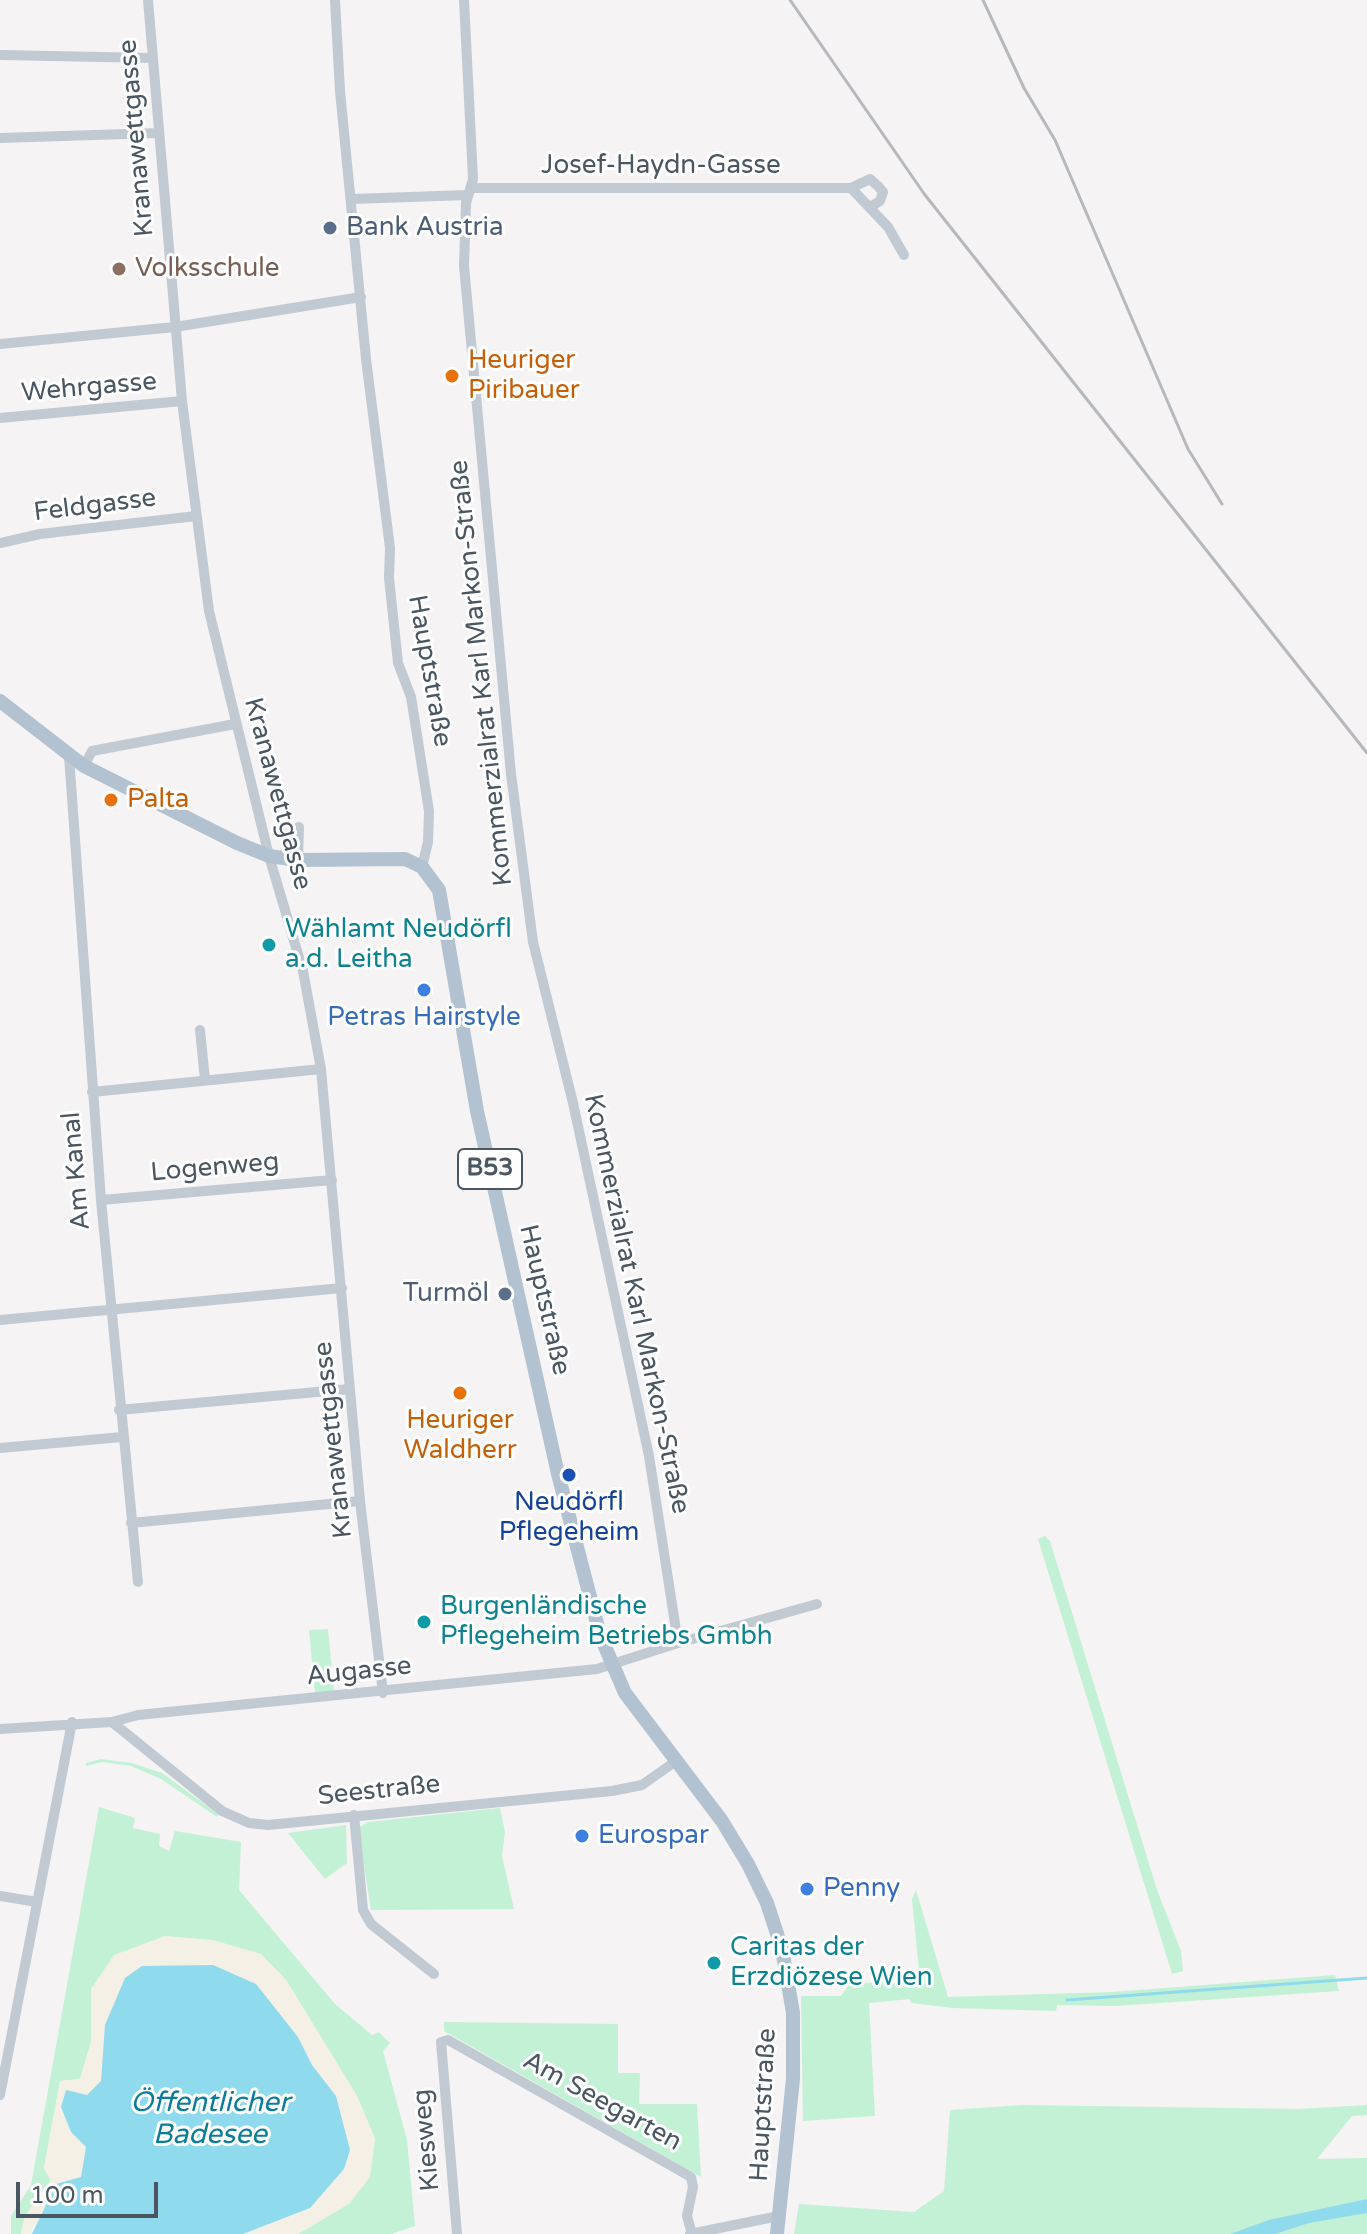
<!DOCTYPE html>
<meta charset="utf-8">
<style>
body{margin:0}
#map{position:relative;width:1367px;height:2234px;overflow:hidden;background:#f5f3f3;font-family:"Varela Round",sans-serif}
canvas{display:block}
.scale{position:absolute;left:16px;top:2182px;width:142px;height:36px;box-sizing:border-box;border:4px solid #4a5661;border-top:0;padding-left:10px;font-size:24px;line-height:28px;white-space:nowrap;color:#4a5661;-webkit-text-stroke:6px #fff;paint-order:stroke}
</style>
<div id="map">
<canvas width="1367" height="2234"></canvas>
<div class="scale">100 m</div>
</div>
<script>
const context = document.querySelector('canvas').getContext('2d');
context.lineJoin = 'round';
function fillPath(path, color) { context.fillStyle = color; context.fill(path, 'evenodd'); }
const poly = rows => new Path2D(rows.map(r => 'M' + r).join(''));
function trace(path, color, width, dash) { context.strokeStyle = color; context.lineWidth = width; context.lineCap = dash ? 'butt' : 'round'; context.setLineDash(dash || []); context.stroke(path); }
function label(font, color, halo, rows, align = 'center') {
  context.font = font + ' "Varela Round",sans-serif'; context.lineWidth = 6; context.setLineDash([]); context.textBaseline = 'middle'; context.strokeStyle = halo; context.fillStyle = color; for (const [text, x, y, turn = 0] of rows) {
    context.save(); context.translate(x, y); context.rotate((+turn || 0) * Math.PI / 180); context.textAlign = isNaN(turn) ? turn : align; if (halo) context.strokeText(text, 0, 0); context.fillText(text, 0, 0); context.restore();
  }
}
const green = poly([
 [1045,1536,1050,1541,1157,1890,1181,1951,1183,1971,1172,1974,1038,1539],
 [328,1629,334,1692,315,1693,309,1630],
 [101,1759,132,1763,162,1773,218,1814,217,1817,161,1779,131,1766,102,1762,86,1766,86,1763],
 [99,1807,135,1818,133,1828,160,1834,159,1846,169,1851,175,1831,241,1842,239,1890,335,2004,372,2035,379,2032,390,2043,383,2051,407,2140,415,2226,391,2234,298,2234,350,2203,375,2139,357,2096,286,1980,261,1954,91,1988,91,2042,80,2079,60,2081,44,2168,51,2180,25,2216,21,2234,11,2234,11,2216,31,2185],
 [500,1808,505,1832,502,1856,514,1909,371,1910,358,1828,368,1822],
 [346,1825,347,1863,325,1879,288,1833],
 [916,1890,948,1997,1112,1992,1335,1975,1339,1991,1115,2006,1057,2005,1056,2011,953,2008,911,2003,910,1999,869,2003,875,2116,803,2121,801,1996,841,1996,850,1983,920,1982,912,1899],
 [444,2022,618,2024,618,2073,640,2073,639,2104,697,2104,701,2177,444,2031],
 [1023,2105,1298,2109,1367,2105,1367,2115,1352,2116,1317,2159,1367,2158,1367,2234,794,2234,799,2204,914,2212,944,2191,950,2110]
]);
const sand = poly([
 [165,1936,213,1940,261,1954,286,1980,357,2096,375,2139,370,2177,350,2203,298,2234,243,2234,310,2208,336,2096,312,2065,298,2037,255,1984,106,2025,101,2081,87,2095,71,2132,86,2147,81,2177,32,2227,32,2234,21,2234,25,2216,51,2180,44,2169,60,2081,80,2079,91,2042,91,1989,114,1955]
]);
const water = poly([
 [213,1965,256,1984,298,2037,312,2065,336,2096,350,2150,344,2169,310,2208,243,2234,32,2234,56,2184,81,2177,86,2147,71,2132,61,2107,66,2090,87,2095,101,2081,105,2025,125,1978,142,1966],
 [1367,2199,1367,2213,1309,2223,1275,2234,1230,2234,1269,2220]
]);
const stream = poly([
 [1067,2000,1367,1978]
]);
const minor = poly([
 [148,0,182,401,209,611,269,856,303,971,321,1069,360,1501,383,1693],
 [335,0,340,91,366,359,390,548,389,578,398,663,411,697,429,811,428,842,422,867],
 [0,55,152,58],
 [0,138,158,133],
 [472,188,851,188,888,227,904,255],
 [851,188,870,179,878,186,883,192,880,201,870,207],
 [352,199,468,195],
 [0,344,175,327,361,297],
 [0,418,182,401],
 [0,543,40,534,196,516],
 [69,756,101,1200,138,1582],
 [84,766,92,751,235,724],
 [298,860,299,827],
 [200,1030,205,1080],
 [92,1092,321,1069],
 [101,1200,332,1180],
 [0,1320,342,1288],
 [119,1410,350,1389],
 [0,1448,122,1437],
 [131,1523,360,1501],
 [678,1643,817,1604],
 [112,1722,222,1811,249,1823,268,1825,612,1791,642,1785,676,1761],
 [0,1729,112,1722,138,1715,597,1669,678,1643,649,1456,573,1103,533,942,511,774,464,266,466,203,473,179,464,0],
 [354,1815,363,1910,371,1924,434,1974],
 [0,1896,37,1902],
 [0,2095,72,1722],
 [457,2234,441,2042,448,2040,691,2177,693,2187,687,2216,692,2234],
 [690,2234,779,2216]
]);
const major = poly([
 [0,701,84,766,237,843,269,856,298,860,405,859,422,867,439,890,477,1111,558,1474,600,1635,625,1693,722,1821,748,1864,767,1903,782,1949,793,2013,793,2079,777,2234]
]);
const rail = poly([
 [790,0,925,195,1367,753],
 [983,0,1024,88,1055,140,1188,449,1222,504]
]);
const markers = [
 [330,228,8,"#5c6f8a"],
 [119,269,8,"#8d6e63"],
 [452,376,8,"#e8710a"],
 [111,800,8,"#e8710a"],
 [269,945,8,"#0f9aa8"],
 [424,990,8,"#3f7fe0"],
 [505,1294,8,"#5c6f8a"],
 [460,1393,8,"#e8710a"],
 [569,1475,8,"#1a4fb4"],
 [424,1622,8,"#0f9aa8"],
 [582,1836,8,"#3f7fe0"],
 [807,1889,8,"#3f7fe0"],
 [714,1963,8,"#0f9aa8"]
];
const shields = [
 [490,1169,64]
];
const shieldNames = [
 ["B53",490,1169]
];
const streetNames = [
 ["Kranawettgasse",137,138,-95],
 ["Josef-Haydn-Gasse",661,166],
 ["Wehrgasse",89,388,-5],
 ["Feldgasse",95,506,-7],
 ["Hauptstraße",429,671,80],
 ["Kommerzialrat Karl Markon-Straße",482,673,-96],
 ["Kranawettgasse",277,794,75],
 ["Logenweg",215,1168,-5],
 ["Am Kanal",77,1171,-95],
 ["Hauptstraße",544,1300,77],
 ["Kommerzialrat Karl Markon-Straße",636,1304,78],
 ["Kranawettgasse",334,1440,-96],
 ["Augasse",359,1672,-6],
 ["Seestraße",379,1791,-6],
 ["Am Seegarten",602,2102,29],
 ["Hauptstraße",764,2105,-87],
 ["Kiesweg",427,2140,-95]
];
const serviceNames = [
 ["Bank Austria",346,228],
 ["Turmöl",489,1294,"right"]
];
const educationNames = [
 ["Volksschule",135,269]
];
const foodNames = [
 ["Heuriger",468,361],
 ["Piribauer",468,391],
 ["Palta",127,800],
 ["Heuriger",460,1421,"center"],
 ["Waldherr",460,1451,"center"]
];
const cultureNames = [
 ["Wählamt Neudörfl",285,930],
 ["a.d. Leitha",285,960],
 ["Burgenländische",440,1607],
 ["Pflegeheim Betriebs Gmbh",440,1637],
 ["Caritas der",730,1948],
 ["Erzdiözese Wien",730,1978]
];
const shopNames = [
 ["Petras Hairstyle",424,1018,"center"],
 ["Eurospar",598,1836],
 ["Penny",823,1889]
];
const transitNames = [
 ["Neudörfl",569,1503],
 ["Pflegeheim",569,1533]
];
const waterNames = [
 ["Öffentlicher",210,2104],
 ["Badesee",210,2136]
];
fillPath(green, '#c3f1d5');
fillPath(sand, '#f5f0e5');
fillPath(water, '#90daee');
trace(stream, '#90daee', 3);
trace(minor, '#c1cad2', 10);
trace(major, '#b3c2d1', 14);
trace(rail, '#b5b8bd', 3);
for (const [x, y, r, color] of markers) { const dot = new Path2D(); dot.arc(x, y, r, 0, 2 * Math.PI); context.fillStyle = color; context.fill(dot); trace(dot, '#fff', 3); }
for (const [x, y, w] of shields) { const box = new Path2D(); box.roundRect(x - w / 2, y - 20, w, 40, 6); context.fillStyle = '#fff'; context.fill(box); trace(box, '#4a5661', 2); }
label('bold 24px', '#4a5661', null, shieldNames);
label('26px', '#4a5661', '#fff', streetNames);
label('26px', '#4e5e75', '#fff', serviceNames, 'left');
label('26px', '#785e54', '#fff', educationNames, 'left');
label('26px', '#c56008', '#fff', foodNames, 'left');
label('26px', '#0d838f', '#fff', cultureNames, 'left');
label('26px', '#366cbe', '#fff', shopNames, 'left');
label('26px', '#164399', '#fff', transitNames);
label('italic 28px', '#0c7c9b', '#fff', waterNames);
</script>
